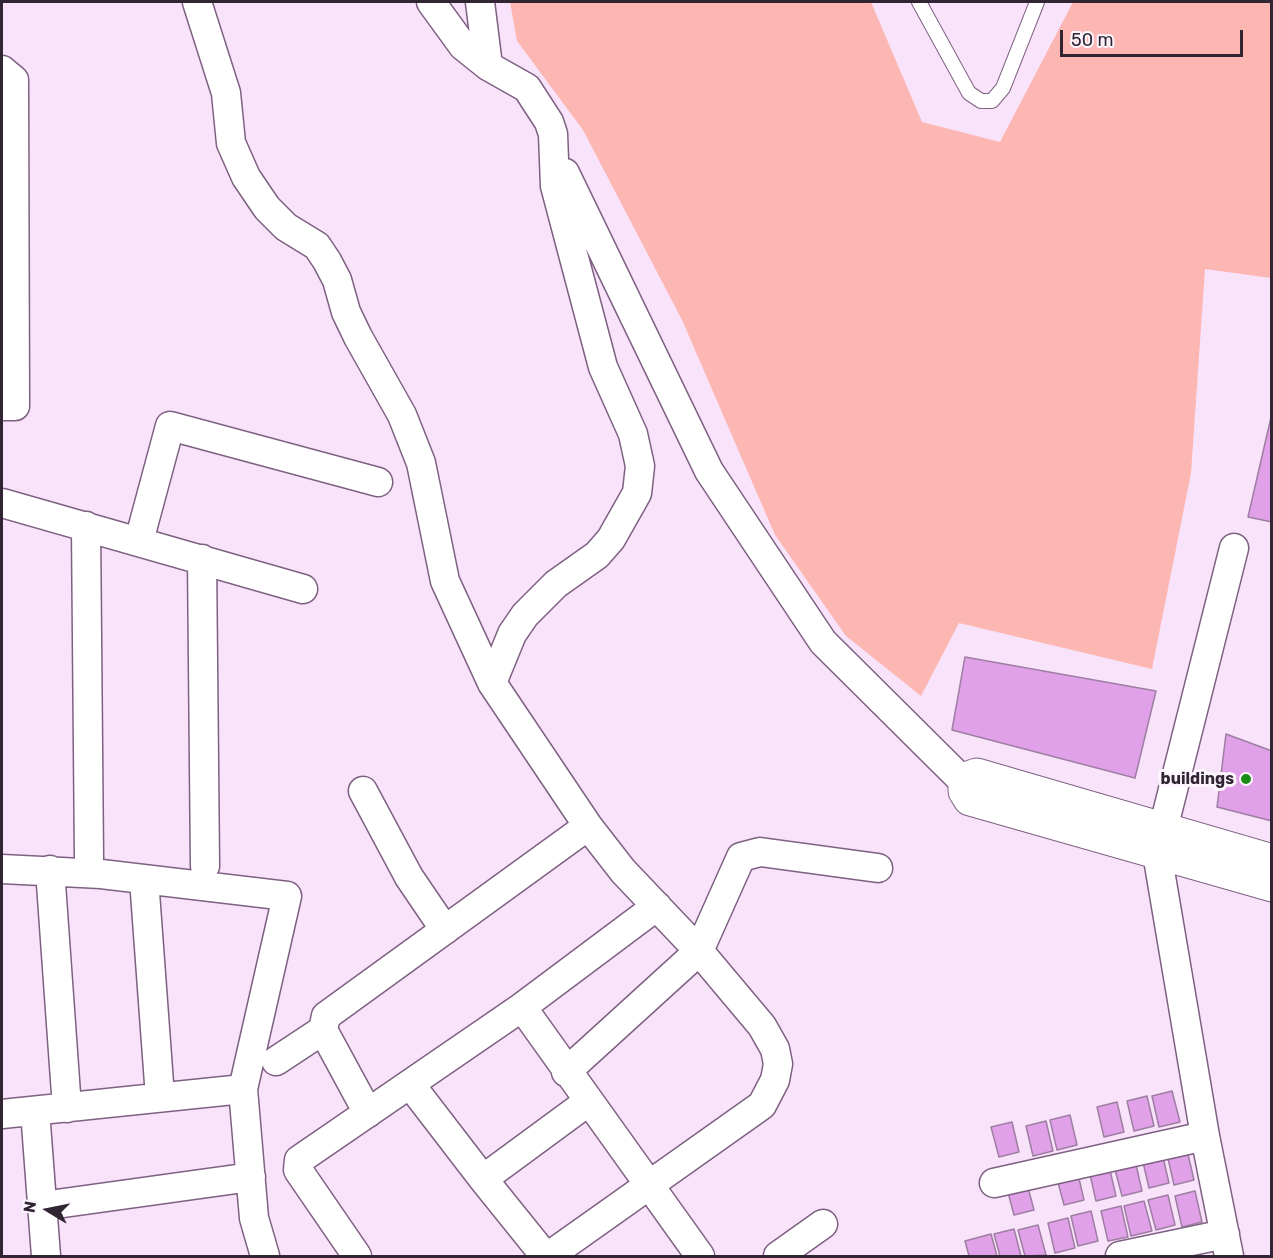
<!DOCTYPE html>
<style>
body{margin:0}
#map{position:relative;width:1273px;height:1258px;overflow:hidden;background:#f8e3fa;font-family:Rubik,sans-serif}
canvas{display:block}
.frame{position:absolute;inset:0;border:3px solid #312433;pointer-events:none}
.north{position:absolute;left:18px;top:1180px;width:60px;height:60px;-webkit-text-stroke:4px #fdf5fd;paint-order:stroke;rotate:280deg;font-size:16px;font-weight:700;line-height:24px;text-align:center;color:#312433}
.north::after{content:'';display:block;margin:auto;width:21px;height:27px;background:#312433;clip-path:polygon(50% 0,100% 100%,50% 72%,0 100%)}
.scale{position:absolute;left:1060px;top:30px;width:183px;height:27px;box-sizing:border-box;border:3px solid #312433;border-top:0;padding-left:8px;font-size:18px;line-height:21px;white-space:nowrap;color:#312433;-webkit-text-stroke:4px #fdf5fd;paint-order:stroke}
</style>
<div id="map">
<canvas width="1273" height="1258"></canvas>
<div class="frame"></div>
<div class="north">N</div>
<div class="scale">50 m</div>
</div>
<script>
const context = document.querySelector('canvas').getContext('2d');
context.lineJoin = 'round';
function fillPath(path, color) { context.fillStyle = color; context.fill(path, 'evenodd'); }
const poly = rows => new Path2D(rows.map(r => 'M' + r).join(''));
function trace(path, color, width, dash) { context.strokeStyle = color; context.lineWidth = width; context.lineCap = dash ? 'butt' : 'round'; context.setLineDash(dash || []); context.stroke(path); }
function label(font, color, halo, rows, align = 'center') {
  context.font = font + ' Rubik,sans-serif'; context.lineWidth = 6; context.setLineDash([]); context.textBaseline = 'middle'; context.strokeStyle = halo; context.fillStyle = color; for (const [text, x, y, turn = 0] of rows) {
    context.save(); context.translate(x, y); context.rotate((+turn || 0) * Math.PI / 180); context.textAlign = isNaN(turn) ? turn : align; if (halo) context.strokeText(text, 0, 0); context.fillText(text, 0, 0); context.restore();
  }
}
const green = poly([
 [510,2,871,2,922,122,1000,142,1073,2,1271,2,1271,278,1205,269,1191,473,1152,669,959,623,921,696,846,636,775,535,682,320,583,130,517,41]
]);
const building = poly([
 [1272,413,1272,522,1248,517,1272,413],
 [965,657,1156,691,1135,778,952,730,965,657],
 [1226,734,1272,751,1272,821,1217,807,1226,734],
 [1172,1091,1180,1122,1159,1127,1152,1096,1172,1091],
 [1147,1096,1154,1126,1134,1131,1127,1101,1147,1096],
 [1117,1102,1124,1132,1104,1137,1097,1107,1117,1102],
 [1070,1115,1077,1145,1057,1150,1050,1120,1070,1115],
 [1046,1121,1053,1151,1033,1156,1026,1126,1046,1121],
 [1012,1122,1019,1152,999,1157,991,1127,1012,1122],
 [1187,1150,1194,1180,1174,1185,1167,1154,1187,1150],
 [1162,1153,1169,1183,1149,1188,1142,1158,1162,1153],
 [1135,1160,1142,1191,1122,1196,1114,1166,1135,1160],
 [1109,1166,1116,1196,1096,1201,1089,1170,1109,1166],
 [1077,1170,1084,1200,1064,1205,1056,1175,1077,1170],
 [1026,1180,1034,1210,1014,1215,1006,1185,1026,1180],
 [1195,1191,1202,1222,1182,1227,1175,1196,1195,1191],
 [1168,1195,1175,1225,1156,1230,1148,1200,1168,1195],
 [1144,1201,1152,1231,1131,1236,1124,1206,1144,1201],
 [1121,1206,1128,1237,1108,1241,1101,1211,1121,1206],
 [1091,1211,1098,1241,1078,1246,1071,1216,1091,1211],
 [1068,1218,1075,1248,1055,1253,1048,1223,1068,1218],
 [1038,1225,1046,1255,1025,1256,1018,1230,1038,1225],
 [1014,1229,1021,1256,1000,1256,994,1234,1014,1229],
 [991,1234,997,1256,969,1256,965,1241,991,1234]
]);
const service = poly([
 [919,2,969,93,981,101,992,101,1003,88,1037,2]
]);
const minor = poly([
 [197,2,226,93,231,143,246,177,267,208,286,227,317,246,327,261,337,280,346,312,358,337,402,415,421,463,445,581,492,683,588,826,623,871,699,951,762,1026,775,1049,778,1064,775,1080,762,1105,549,1256],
 [431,2,463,46,488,66,527,88,549,122,553,134,555,186,603,367,633,434,640,466,637,493,611,539,597,555,556,584,525,615,512,634,492,683],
 [480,2,488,66],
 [2,70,14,80,15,406,2,406],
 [565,173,709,471,823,642,965,783],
 [2,503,303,589],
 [86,526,89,859],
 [139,541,170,426,378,482],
 [202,559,205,866],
 [363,791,409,877,445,930],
 [2,869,101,874,287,896,243,1089,2,1114],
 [50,870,67,1108],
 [144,879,160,1097],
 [522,1007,700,1256],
 [276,1061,323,1030],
 [566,1072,699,951,741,857,760,852,878,868],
 [410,1084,483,1179,589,1101],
 [243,1089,254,1218,265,1256],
 [35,1111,46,1256],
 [368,1113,323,1030,326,1016,588,826],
 [483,1179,545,1256],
 [994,1183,1205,1136],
 [42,1206,251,1177],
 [357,1256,298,1170,299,1160,522,1007,657,906],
 [778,1256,823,1224],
 [1120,1256,1225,1234],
 [1229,1256,1205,1136,1157,853,1234,548]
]);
const tertiary = poly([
 [1272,861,977,775,971,777,965,783,965,791,970,799,1272,885]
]);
const markers = [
 [1246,779,6,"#198d15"]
];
const poiNames = [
 ["buildings",1234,779]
];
fillPath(green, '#fcb7b3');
fillPath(building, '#e0a1e9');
trace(building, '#9e7ea2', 1.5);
trace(service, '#7e6082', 16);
trace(minor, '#7e6082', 31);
trace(tertiary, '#7e6082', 35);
trace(service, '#fff', 14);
trace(minor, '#fff', 28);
trace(tertiary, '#fff', 33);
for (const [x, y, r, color] of markers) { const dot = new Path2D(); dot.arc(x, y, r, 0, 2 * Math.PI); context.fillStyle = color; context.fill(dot); trace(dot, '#fdf5fd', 2); }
label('bold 16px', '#312433', '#fdf5fd', poiNames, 'right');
</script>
